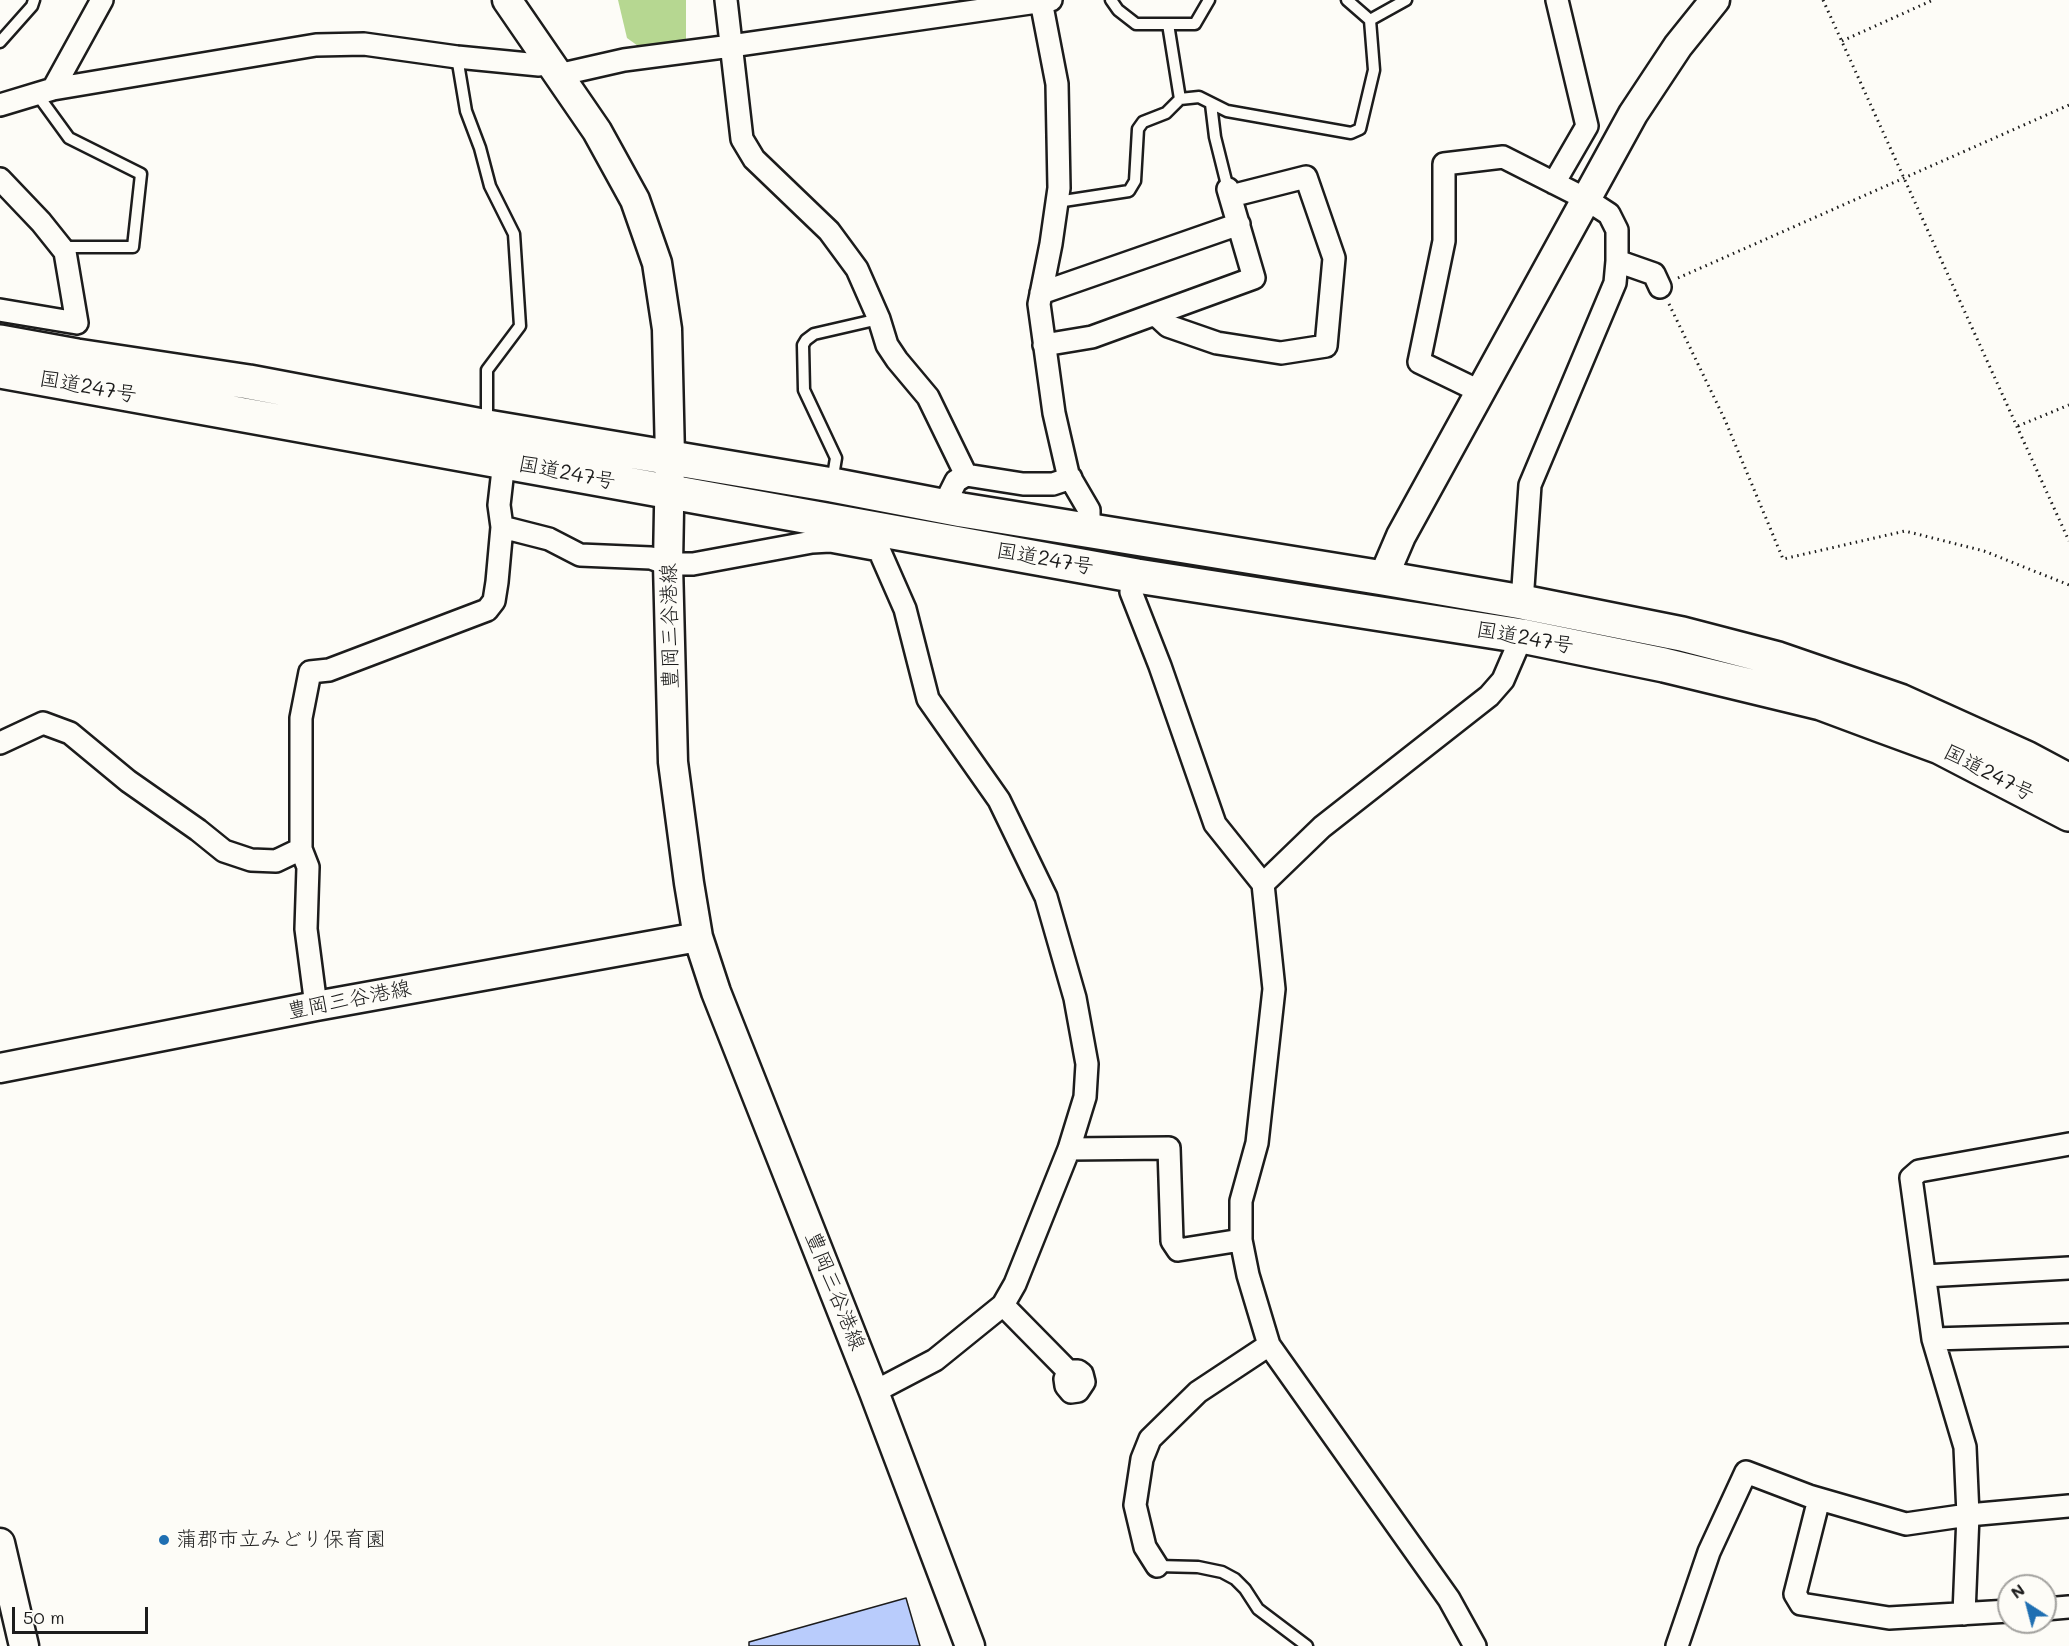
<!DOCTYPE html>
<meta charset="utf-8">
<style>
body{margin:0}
#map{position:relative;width:2069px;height:1646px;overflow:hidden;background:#fdfcf7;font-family:Mali,sans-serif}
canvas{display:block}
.north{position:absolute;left:1997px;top:1574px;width:60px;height:60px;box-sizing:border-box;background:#fdfcf7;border:2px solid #a3a29f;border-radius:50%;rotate:324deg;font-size:16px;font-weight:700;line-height:24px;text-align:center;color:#1c1c1c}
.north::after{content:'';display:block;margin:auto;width:21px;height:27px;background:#1f6fb2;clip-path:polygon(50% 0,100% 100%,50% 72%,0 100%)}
.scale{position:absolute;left:12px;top:1607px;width:136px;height:27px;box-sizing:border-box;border:3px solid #1c1c1c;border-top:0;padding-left:8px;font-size:18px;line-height:21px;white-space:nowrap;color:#1c1c1c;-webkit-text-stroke:4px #fdfcf7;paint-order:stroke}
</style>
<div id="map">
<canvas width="2069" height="1646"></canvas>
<div class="north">N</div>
<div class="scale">50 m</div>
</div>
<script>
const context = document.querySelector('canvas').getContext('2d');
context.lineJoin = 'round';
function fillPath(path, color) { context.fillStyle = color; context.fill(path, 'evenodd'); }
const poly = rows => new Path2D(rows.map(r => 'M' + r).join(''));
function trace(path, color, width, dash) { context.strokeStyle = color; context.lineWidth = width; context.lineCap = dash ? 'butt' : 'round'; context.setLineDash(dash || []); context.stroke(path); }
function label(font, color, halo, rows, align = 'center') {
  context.font = font + ' Mali,"Klee One",sans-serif'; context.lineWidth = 4.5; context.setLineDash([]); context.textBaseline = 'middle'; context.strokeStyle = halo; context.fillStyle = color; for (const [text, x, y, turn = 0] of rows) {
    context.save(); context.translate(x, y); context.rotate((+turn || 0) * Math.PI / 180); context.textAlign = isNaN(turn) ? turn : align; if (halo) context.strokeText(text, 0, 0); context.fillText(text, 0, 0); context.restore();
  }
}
const green = poly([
 [618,0,686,0,686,43,645,51,627,38]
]);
const building = poly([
 [906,1598,920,1646,749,1646,749,1642,906,1598]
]);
const path = poly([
 [1823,0,2069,541],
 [1842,41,1933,0],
 [1678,278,2069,105],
 [1669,304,1725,420,1783,559,1905,531,1984,551,2069,585],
 [2018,426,2069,405]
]);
const lane = poly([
 [1111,0,1118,10,1136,24,1195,24,1209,0],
 [1347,0,1370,20,1406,0],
 [1168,24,1180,99],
 [0,42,32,6,34,0],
 [457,57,466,111,480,148,490,186,514,234,520,326,487,370,487,422],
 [37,94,69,138,141,174,133,247,70,247,63,250],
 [1211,104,1215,137,1228,189],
 [1057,202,1129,191,1135,181,1138,129,1143,122,1166,113,1180,99,1199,97,1227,111,1351,133,1360,129,1374,70,1370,20],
 [832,482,836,458,804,390,803,345,806,340,814,334,879,319],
 [1157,1566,1198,1567,1222,1572,1235,1579,1245,1589,1258,1609,1307,1646]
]);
const street = poly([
 [726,0,742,139,754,159,829,231,857,269,879,319,887,345,897,360,928,397,966,475],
 [1041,1,1057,84,1059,188,1051,244,1039,304,1054,413,1068,474,1089,510,1089,530],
 [558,75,624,60,731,46,1051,0],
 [53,89,102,0],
 [0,105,53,89,316,45,364,44,457,57,539,65,547,58],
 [0,179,41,222,65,252,77,323,0,310],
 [1554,183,1587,126,1557,0],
 [1617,261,1654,274,1660,287],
 [1041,293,1239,224],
 [1155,314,1168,326,1217,343,1281,353,1326,346,1334,258,1306,177,1231,196],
 [1044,345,1092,337,1254,278,1228,189],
 [1479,391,1419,362,1444,241,1444,164,1503,157,1586,199,1609,214,1617,230,1617,261,1615,283,1530,485,1522,602],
 [943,507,956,481,966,475,1023,484,1053,484,1071,478],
 [502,527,549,539,580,555,651,558,668,564,693,564,812,542,830,541,879,550],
 [869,527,905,609,928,699,999,800,1046,897,1075,998,1087,1064,1085,1097,1069,1149,1015,1284,1003,1305,935,1360,874,1392],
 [1137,576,1131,592,1160,666,1215,824,1263,884,1274,989,1257,1143,1241,1201,1241,1240,1248,1275,1269,1345,1449,1599,1475,1646],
 [0,743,43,723,70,733,128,781,198,830,224,851,251,860,276,861,301,849],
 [1263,884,1322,827,1489,696,1503,680,1522,636],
 [316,1006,306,929,308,867,301,849,301,718,310,672,329,670,487,610,494,601,497,582,502,527,499,505,504,461],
 [1069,1149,1169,1148,1172,1241,1178,1250,1241,1240],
 [1925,1276,2069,1268],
 [1003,1305,1068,1371,1078,1371,1082,1374,1084,1382,1078,1391,1071,1392,1066,1386,1065,1379,1068,1371],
 [1933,1339,2069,1335],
 [1819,1499,1795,1594,1801,1604,1889,1618,2009,1611],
 [1157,1566,1145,1547,1135,1505,1142,1459,1150,1439,1198,1392,1269,1345],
 [2045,1609,2069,1607],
 [1964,1614,1968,1515,1965,1447,1933,1339,1911,1178,1919,1171,2069,1144],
 [1677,1646,1709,1552,1746,1472,1809,1496,1906,1524,1968,1515,2069,1506]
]);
const secondary = poly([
 [507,0,597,131,635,200,657,263,667,329,670,457,668,564,673,762,689,883,698,937,716,992,874,1392,970,1646],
 [1383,578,1401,536,1633,114,1678,46,1715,0],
 [0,1068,316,1006,698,937],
 [0,1543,24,1646]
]);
const highway = poly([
 [0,342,77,356,249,382,487,427,832,485,962,510,1383,578,1522,602,1682,634,1778,659,1900,701,2026,758,2069,781],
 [0,371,1137,576,1522,636,1664,665,1821,703,1880,725,1940,747,2069,814]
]);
const markers = [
 [164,1540,6,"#1f6fb2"]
];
const streetNames = [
 ["国道247号",88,387,10],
 ["国道247号",567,473,11],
 ["国道247号",1045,559,10],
 ["豊岡三谷港線",670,626,-91],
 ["国道247号",1525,638,10],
 ["国道247号",1989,773,27],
 ["豊岡三谷港線",349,1000,-11],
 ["豊岡三谷港線",835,1291,68]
];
const poiNames = [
 ["蒲郡市立みどり保育園",176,1540]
];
fillPath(green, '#b6d791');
fillPath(building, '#b9ccfc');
trace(building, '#1c1c1c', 1.5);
trace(lane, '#1c1c1c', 15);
trace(street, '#1c1c1c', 26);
trace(secondary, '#1c1c1c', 33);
trace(highway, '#1c1c1c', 38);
trace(path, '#1c1c1c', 3, [1.5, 4.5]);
trace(lane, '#fdfcf7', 10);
trace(street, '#fdfcf7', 21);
trace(secondary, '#fdfcf7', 28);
trace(highway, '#fdfcf7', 33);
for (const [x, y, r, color] of markers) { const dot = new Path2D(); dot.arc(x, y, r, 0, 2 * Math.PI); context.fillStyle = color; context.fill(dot); trace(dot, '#fdfcf7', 2); }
label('21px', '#1c1c1c', '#fdfcf7', streetNames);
label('21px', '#1c1c1c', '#fdfcf7', poiNames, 'left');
</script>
